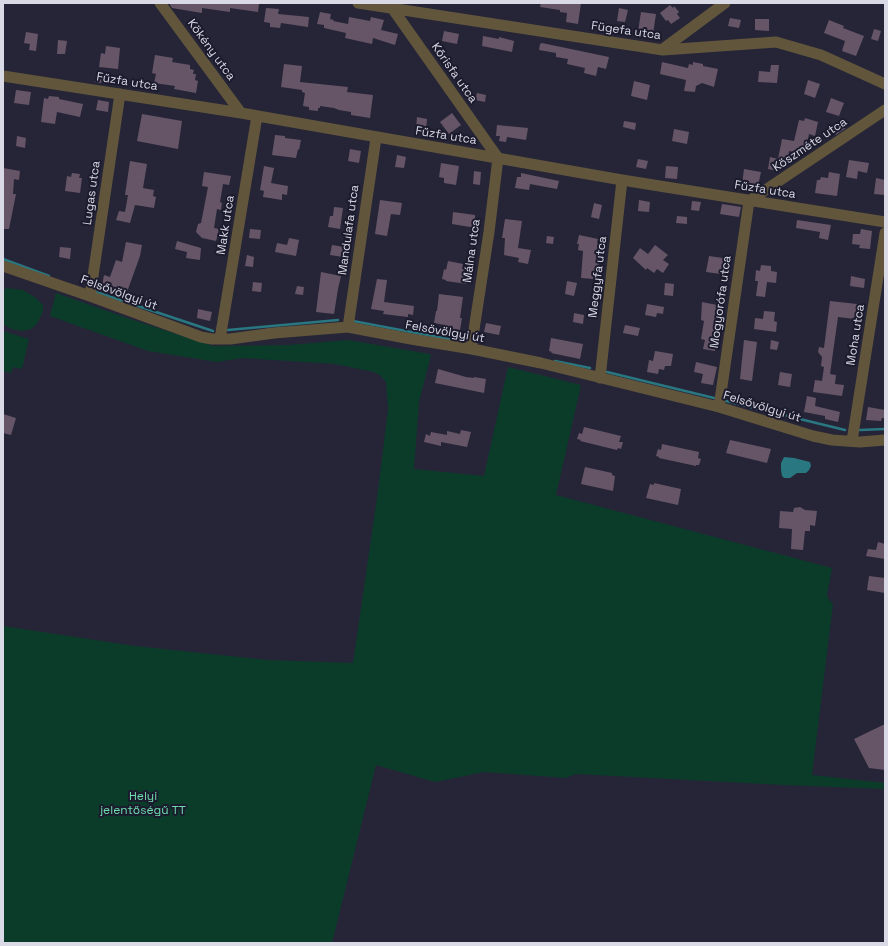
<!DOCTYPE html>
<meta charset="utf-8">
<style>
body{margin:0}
#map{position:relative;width:888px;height:946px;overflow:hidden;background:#262538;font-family:"Space Grotesk",sans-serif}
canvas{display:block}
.frame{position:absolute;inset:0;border:4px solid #dadae7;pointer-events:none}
</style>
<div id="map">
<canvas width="888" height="946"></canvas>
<div class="frame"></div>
</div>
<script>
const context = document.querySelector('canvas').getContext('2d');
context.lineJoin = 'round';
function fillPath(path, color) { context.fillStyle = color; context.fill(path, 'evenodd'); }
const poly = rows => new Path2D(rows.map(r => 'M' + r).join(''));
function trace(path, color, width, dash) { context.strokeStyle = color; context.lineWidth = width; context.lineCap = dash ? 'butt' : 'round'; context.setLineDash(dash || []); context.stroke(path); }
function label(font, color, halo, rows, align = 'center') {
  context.font = font + ' "Space Grotesk",sans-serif'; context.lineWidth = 4; context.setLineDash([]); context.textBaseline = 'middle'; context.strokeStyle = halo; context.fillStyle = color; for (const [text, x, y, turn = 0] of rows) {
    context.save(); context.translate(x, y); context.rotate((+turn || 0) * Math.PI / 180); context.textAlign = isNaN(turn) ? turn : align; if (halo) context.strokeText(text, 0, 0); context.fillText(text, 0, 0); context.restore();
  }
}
const green = poly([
 [7,288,23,290,36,298,43,305,43,311,37,324,31,329,22,331,11,329,3,324,3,290],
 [56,293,127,318,213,346,289,345,348,340,430,354,431,355,419,402,414,469,484,476,508,367,581,385,556,495,832,568,827,595,829,600,833,604,812,775,885,783,885,789,783,785,576,774,566,778,484,772,435,782,376,765,332,943,3,943,3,626,135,646,268,660,353,663,378,491,388,409,386,382,381,376,374,372,335,364,242,358,217,362,148,351,50,316],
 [3,331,29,339,22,369,13,367,11,373,3,371]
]);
const water = poly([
 [784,457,794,458,810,462,811,466,809,470,806,473,797,473,790,478,784,478,782,476,781,470,781,463]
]);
const stream = poly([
 [3,259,49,276],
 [96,292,213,331],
 [353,321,464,342],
 [228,330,338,320],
 [555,361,590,368],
 [607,372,714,398],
 [726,401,845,430],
 [860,430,885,429]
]);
const building = poly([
 [169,3,255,3,259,4,258,12,230,8,230,12,202,8,202,13,172,8],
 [541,3,581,3,578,24,566,22,567,13,560,12,560,10,540,7],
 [670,5,673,8,674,6,679,12,677,14,680,18,671,24,668,20,666,21,660,13],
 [266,8,279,9,278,14,309,17,308,27,281,23,280,28,270,27,270,23,264,22],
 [619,8,628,10,625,22,617,21],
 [320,12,331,14,330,19,334,20,333,21,348,24,349,17,370,21,371,17,384,20,381,30,398,34,395,45,373,38,372,44,345,38,346,33,324,28,324,25,317,24],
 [641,12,656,14,653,34,638,32],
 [730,18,741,20,739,28,728,26],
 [755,19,769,19,769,31,755,30],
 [829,20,844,26,843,28,864,36,856,56,842,51,845,41,824,33],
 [874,29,881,31,878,41,871,39],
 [444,31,459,34,457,44,442,41],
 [26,32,38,34,36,51,29,50,30,44,24,43],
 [483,36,499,39,499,37,514,41,512,52,482,46],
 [58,40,67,41,65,54,57,54],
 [542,43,609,57,606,69,598,67,596,76,584,73,585,68,567,64,568,59,556,57,556,53,539,50,540,44],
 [106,46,120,48,118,69,99,67,101,53,105,54],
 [155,55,173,58,172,62,190,65,190,69,194,70,193,74,196,74,195,80,198,81,196,93,174,89,175,86,154,83,156,74,152,73],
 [662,62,688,68,689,64,693,65,693,62,703,64,703,66,718,69,714,87,702,83,696,86,695,92,684,91,686,80,660,74],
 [284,64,302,66,300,82,348,87,347,92,373,95,370,118,351,115,351,112,339,110,334,108,320,106,320,108,318,108,318,111,309,110,309,107,303,106,305,93,302,92,302,90,281,87],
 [771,65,779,65,777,83,758,82,759,71,770,72],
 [97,71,104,72,101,83,95,82],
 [808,80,820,84,815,98,804,94],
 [634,81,650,85,647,100,631,96],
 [16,90,31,92,29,105,14,103],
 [477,93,486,95,485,102,475,100],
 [49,96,59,97,59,99,83,104,80,117,57,112,55,124,41,122,44,98,48,99],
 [831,98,844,103,839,116,826,112],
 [98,100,109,102,108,112,96,110],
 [452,113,461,125,449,134,440,122],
 [142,114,182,121,178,149,137,141],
 [417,117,427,119,426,130,416,128],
 [805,118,818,122,815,136,809,134,806,154,789,151,787,167,779,166,778,171,768,169,770,157,778,159,782,139,794,141,799,120,804,121],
 [624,121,636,123,635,130,623,127],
 [835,123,846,128,836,135,831,130],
 [497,125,528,128,526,140,507,137,506,142,499,141,500,136,496,136],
 [674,129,689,132,687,144,672,141],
 [275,135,285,136,285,138,301,140,299,150,298,149,296,158,272,155],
 [17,136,26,138,25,148,16,146],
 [350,149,361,151,359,163,348,161],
 [397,155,406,157,404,168,395,167],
 [638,159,648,161,646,169,636,167],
 [849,160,869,163,867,173,858,171,857,179,846,177],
 [130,161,147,164,143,188,154,190,153,196,156,197,154,208,135,205,130,223,116,220,119,211,125,212,128,195,125,195],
 [441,163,459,166,456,185,444,183,444,178,439,177],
 [264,166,274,168,271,183,288,186,287,195,282,194,282,200,263,197,264,191,260,190],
 [666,166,678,167,677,179,665,178],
 [3,168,20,171,19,180,14,179,13,194,16,194,9,229,3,229],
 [744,169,761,172,758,186,756,188,742,185],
 [474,171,481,172,480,185,473,184],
 [204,172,231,176,229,185,223,184,220,202,222,203,221,210,217,209,214,228,219,229,216,241,202,238,196,232,198,224,201,223,208,187,202,186],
 [829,172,840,174,837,196,815,193,817,180,820,180,821,177,828,178],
 [72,173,80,174,79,178,82,178,80,193,65,191,67,176,71,177],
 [521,173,559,181,557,189,530,184,529,190,515,188,517,177,521,177],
 [876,178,885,180,885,195,874,194],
 [380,200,402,203,400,215,391,214,387,236,375,234],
 [639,200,650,202,649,212,638,211],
 [692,201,701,202,699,211,691,210],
 [594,203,602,205,599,219,591,217],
 [722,204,741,207,739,217,720,214],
 [334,207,343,208,340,229,328,227,330,216,333,216],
 [453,212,475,215,475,220,477,221,476,228,452,224],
 [677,216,687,217,687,224,676,223],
 [505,219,522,221,518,248,531,250,528,264,518,262,519,258,504,255,505,238,502,238],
 [797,220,831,225,828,240,819,238,820,232,796,228],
 [250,229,261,230,260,239,249,238],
 [861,229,872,231,870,249,859,248,860,245,852,244,853,234,860,234],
 [579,235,598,239,597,243,599,243,596,263,599,263,597,277,594,277,594,279,581,278,583,251,578,250,579,244,577,244],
 [547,236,554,237,553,244,546,243],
 [289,238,299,240,296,256,275,252,277,243,287,245],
 [177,241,201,248,200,260,186,258,187,252,175,249],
 [126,242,142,245,140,256,127,292,102,286,104,275,110,277,116,260,122,262],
 [332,245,344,247,343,257,330,255],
 [655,245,668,255,663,260,669,264,663,273,657,269,654,273,647,268,646,270,633,258,640,248,648,254],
 [60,247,71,248,70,259,59,257],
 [247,255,254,257,253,267,245,266],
 [709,256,730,259,728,275,706,272],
 [448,261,463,264,462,269,464,269,464,272,469,273,467,284,446,281,446,280,442,279,444,269,446,270],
 [761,265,771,266,771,271,777,272,776,283,767,282,765,297,756,296,758,281,755,281,756,270,760,271],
 [321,272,341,276,338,289,334,314,316,312],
 [851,276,865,279,864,288,850,286],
 [377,279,387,280,384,302,414,306,413,315,408,314,408,317,383,314,384,311,371,309],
 [567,281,577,283,574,296,565,294],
 [253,282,262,283,261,292,252,291],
 [665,283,674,284,673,296,664,295],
 [297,286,304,287,303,295,295,294],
 [439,294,463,297,460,318,462,318,460,330,445,328,445,325,434,323,436,311,437,311],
 [830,301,857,304,855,319,838,317,830,374,836,375,835,384,844,385,842,396,813,392,815,380,822,381,824,367,821,366,822,357,818,352,819,347,824,348],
 [702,302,722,306,715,351,703,349,705,340,701,339,704,321,701,320],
 [647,304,664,307,663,314,657,313,656,317,645,315],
 [198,309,212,312,210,321,197,318],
 [764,311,775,312,774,321,777,322,776,332,754,329,755,318,763,319],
 [574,313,584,315,583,324,573,322],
 [486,323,501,326,499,335,484,332],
 [625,325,640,328,638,336,623,333],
 [551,338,583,344,580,359,551,353,552,352,549,351],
 [744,340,757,342,752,381,740,379],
 [771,340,779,342,777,350,770,349],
 [655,351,673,354,671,366,665,366,664,370,659,369,658,374,647,372,649,360,653,361],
 [696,362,717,367,713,385,701,383,703,374,694,372],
 [438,369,466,377,474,378,474,377,486,379,484,393,435,383],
 [780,372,792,374,790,387,778,385],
 [807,396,816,398,815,406,840,412,838,422,825,419,825,416,804,412],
 [868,407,885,410,885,418,882,418,881,421,866,420],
 [3,414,16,418,11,435,3,433],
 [584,427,621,436,619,442,623,442,621,449,618,448,617,450,580,441,581,440,577,439,579,433,582,434],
 [461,430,471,432,467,447,441,442,441,446,424,442,426,434,430,436,431,432,447,435,447,431,460,434],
 [730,440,771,449,767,463,726,453],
 [662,444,699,452,698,458,701,459,699,465,696,465,696,466,659,458,659,457,656,456,658,449,661,450],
 [585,467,612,473,612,475,615,476,613,491,581,484],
 [654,483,681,489,678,505,646,498,650,484,654,485],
 [800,507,805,510,817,511,815,526,810,525,810,531,805,531,803,550,791,549,792,529,779,528,780,511,793,512,794,508],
 [878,542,885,544,885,559,866,556,868,549,876,550],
 [869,576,885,578,885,593,867,590],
 [885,724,885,770,869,768,854,739]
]);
const minor = poly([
 [160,3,241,113],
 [358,3,663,50,776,42,821,55,885,84],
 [390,5,498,158,489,232,471,349],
 [663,49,725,3],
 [3,76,241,113,622,180,885,222],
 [3,266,90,296,201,337,212,339,230,339,274,333,348,327,411,339,472,349,541,363,719,407,813,436,832,440,860,442,885,440],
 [90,296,120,94],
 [348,327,376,138],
 [220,339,257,116],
 [600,378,622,180],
 [719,407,749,201,885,110],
 [852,441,885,233]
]);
const streetNames = [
 ["Fügefa utca",626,31,8],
 ["Kökény utca",211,50,54],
 ["Kőrisfa utca",454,73,55],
 ["Fűzfa utca",127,82,9],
 ["Fűzfa utca",446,136,9],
 ["Köszméte utca",810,145,-34],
 ["Fűzfa utca",765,190,9],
 ["Lugas utca",92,193,-82],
 ["Makk utca",226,225,-81],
 ["Mandulafa utca",349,230,-82],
 ["Málna utca",472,251,-82],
 ["Meggyfa utca",598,277,-83],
 ["Felsővölgyi út",119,293,20],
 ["Mogyorófa utca",721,302,-82],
 ["Felsővölgyi út",445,332,10],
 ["Moha utca",856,335,-81],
 ["Felsővölgyi út",762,407,17]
];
const parkNames = [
 ["Helyi",143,797],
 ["jelentőségű TT",143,811]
];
fillPath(green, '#0b3c2a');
fillPath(water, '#297780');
trace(stream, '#297780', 2.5);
fillPath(building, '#665567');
trace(minor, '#61563b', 11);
label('12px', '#dadae7', '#1c1b2e', streetNames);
label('12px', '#6dddad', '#1c1b2e', parkNames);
</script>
